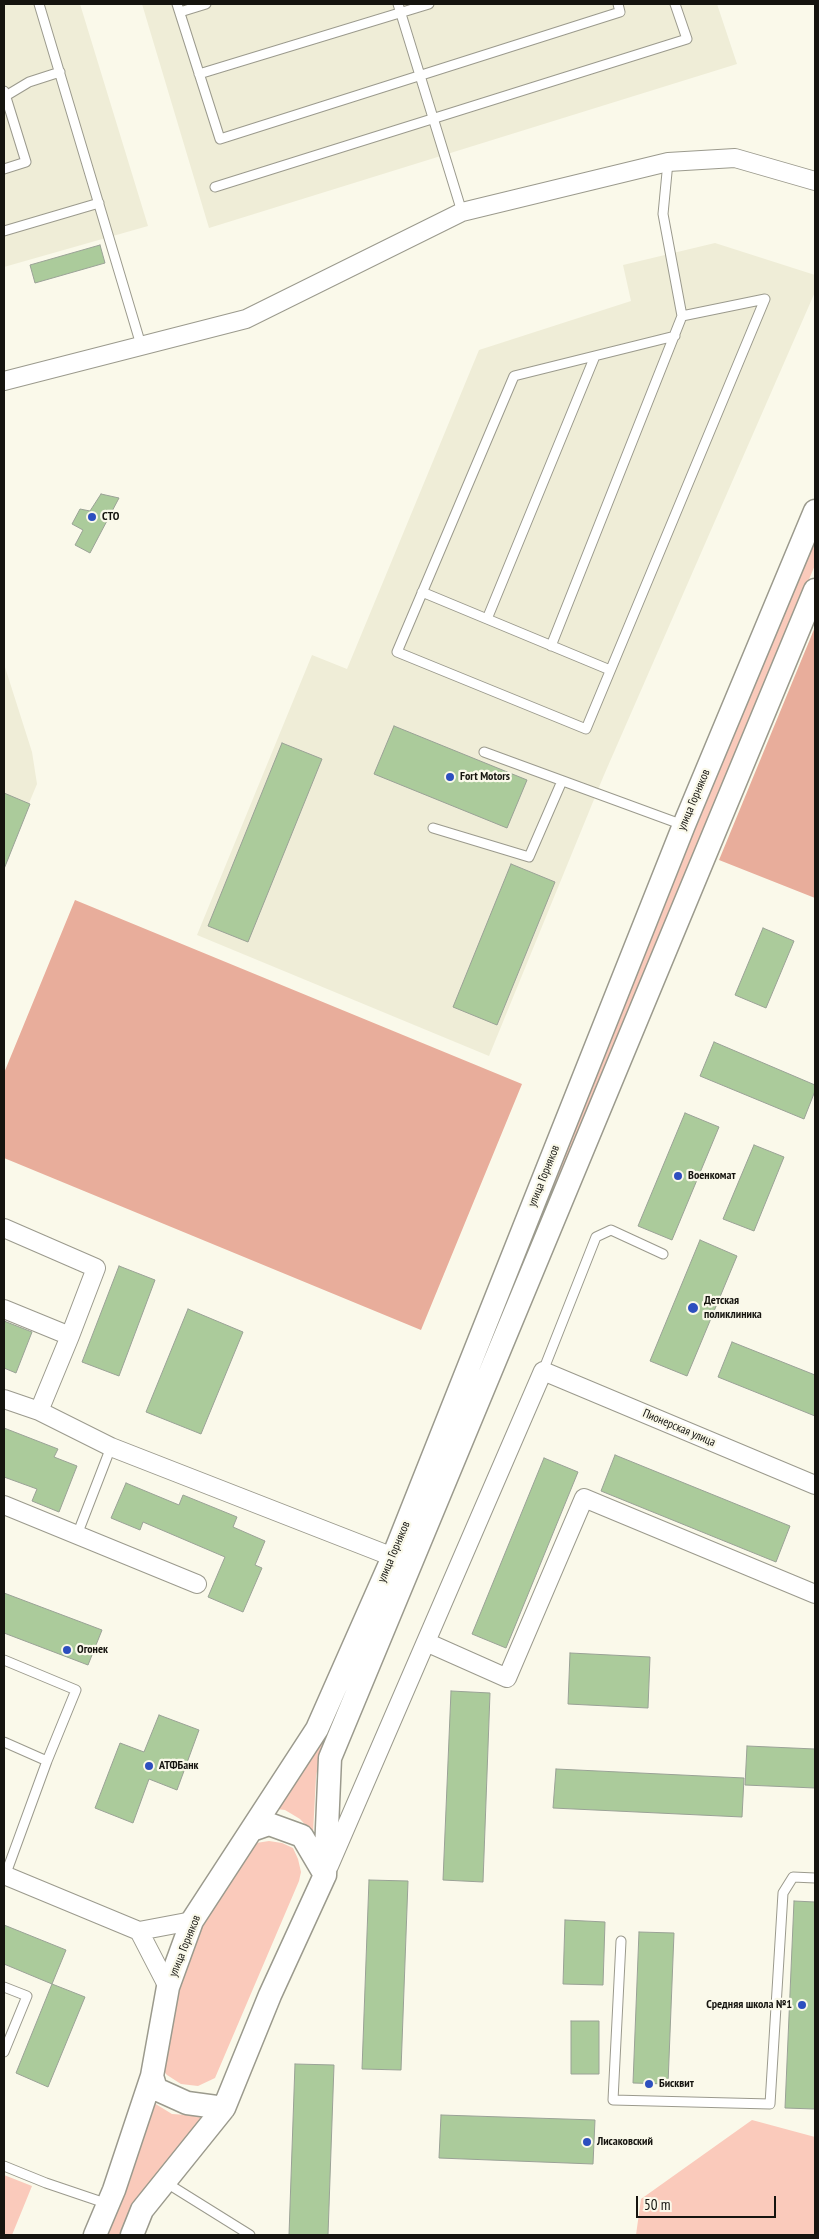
<!DOCTYPE html>
<meta charset="utf-8">
<style>
body{margin:0}
#map{position:relative;width:819px;height:2239px;overflow:hidden;background:#faf9ea;font-family:"PT Sans Narrow",sans-serif}
canvas{display:block}
.frame{position:absolute;inset:0;border:5px solid #15140f;pointer-events:none}
.scale{position:absolute;left:636px;top:2196px;width:140px;height:22px;box-sizing:border-box;border:2px solid #15140f;border-top:0;padding-left:6px;font-size:15px;line-height:18px;white-space:nowrap;color:#15140f;-webkit-text-stroke:4px #faf9ea;paint-order:stroke}
</style>
<div id="map">
<canvas width="819" height="2239"></canvas>
<div class="frame"></div>
<div class="scale">50 m</div>
</div>
<script>
const context = document.querySelector('canvas').getContext('2d');
context.lineJoin = 'round';
function fillPath(path, color) { context.fillStyle = color; context.fill(path, 'evenodd'); }
const poly = rows => new Path2D(rows.map(r => 'M' + r).join(''));
function trace(path, color, width, dash) { context.strokeStyle = color; context.lineWidth = width; context.lineCap = dash ? 'butt' : 'round'; context.setLineDash(dash || []); context.stroke(path); }
function label(font, color, halo, rows, align = 'center') {
  context.font = font + ' "PT Sans Narrow",sans-serif'; context.lineWidth = 4.5; context.setLineDash([]); context.textBaseline = 'middle'; context.strokeStyle = halo; context.fillStyle = color; for (const [text, x, y, turn = 0] of rows) {
    context.save(); context.translate(x, y); context.rotate((+turn || 0) * Math.PI / 180); context.textAlign = isNaN(turn) ? turn : align; if (halo) context.strokeText(text, 0, 0); context.fillText(text, 0, 0); context.restore();
  }
}
const built = poly([
 [4,4,80,4,148,226,4,267],
 [142,4,717,4,737,64,209,228],
 [715,243,815,275,815,292,604,775,489,1056,197,935,312,655,347,669,479,350,631,301,623,265],
 [4,664,32,752,37,784,4,863]
]);
const green = poly([
 [815,534,815,565,320,1754,316,1777,313,1833,300,1819,285,1810,277,1809],
 [269,1841,282,1843,293,1848,298,1859,301,1872,299,1881,215,2078,198,2086,181,2084,167,2075,161,2068,160,2062,192,1940,243,1854,256,1843],
 [147,2095,154,2103,172,2114,203,2116,122,2235,108,2235,131,2178],
 [752,2120,815,2137,815,2235,636,2235,641,2199],
 [4,2175,32,2186,12,2235,4,2235]
]);
const forest = poly([
 [815,627,815,898,719,860],
 [75,900,522,1084,421,1330,4,1158,4,1073]
]);
const building = poly([
 [100,245,105,263,35,283,30,265,100,245],
 [101,494,119,498,90,553,75,545,83,530,72,524,80,509,90,511,101,494],
 [394,726,527,780,507,828,374,774,394,726],
 [282,743,322,759,248,942,208,926,282,743],
 [4,793,30,804,4,869,4,793],
 [511,864,555,882,497,1025,453,1007,511,864],
 [763,928,794,941,766,1008,735,995,763,928],
 [714,1042,815,1085,815,1091,804,1119,700,1076,714,1042],
 [685,1113,719,1127,672,1240,638,1226,685,1113],
 [754,1145,784,1157,754,1231,723,1219,754,1145],
 [700,1240,737,1256,687,1376,650,1361,700,1240],
 [119,1266,155,1280,119,1376,82,1362,119,1266],
 [188,1309,243,1332,201,1434,146,1412,188,1309],
 [4,1321,32,1332,16,1373,4,1368,4,1321],
 [732,1342,815,1375,815,1416,718,1377,732,1342],
 [4,1428,58,1449,54,1457,77,1466,59,1512,32,1501,37,1489,4,1477,4,1428],
 [615,1455,790,1526,776,1562,601,1491,615,1455],
 [544,1458,578,1472,506,1648,472,1634,544,1458],
 [126,1483,179,1505,183,1495,237,1517,233,1527,265,1541,255,1565,262,1568,243,1612,208,1597,225,1557,143,1522,140,1530,111,1518,126,1483],
 [4,1593,102,1630,88,1665,4,1633,4,1593],
 [570,1653,650,1657,648,1708,568,1704,570,1653],
 [451,1691,490,1693,483,1882,443,1880,451,1691],
 [159,1715,199,1730,177,1790,149,1779,133,1823,95,1808,120,1743,144,1752,159,1715],
 [747,1746,815,1749,815,1788,745,1785,747,1746],
 [556,1769,744,1778,742,1817,553,1808,556,1769],
 [369,1880,408,1881,401,2070,362,2069,369,1880],
 [794,1901,815,1902,815,2109,785,2108,794,1901],
 [565,1920,605,1922,603,1985,563,1984,565,1920],
 [4,1925,66,1950,52,1984,4,1964,4,1925],
 [639,1932,674,1933,668,2084,633,2083,639,1932],
 [52,1984,85,1997,48,2087,16,2073,52,1984],
 [571,2021,599,2021,599,2074,571,2074,571,2021],
 [295,2064,334,2065,328,2235,289,2235,295,2064],
 [441,2115,595,2120,593,2164,439,2158,441,2115]
]);
const service = poly([
 [39,4,141,345],
 [177,4,220,139,620,12,618,4],
 [398,4,462,212],
 [180,12,206,4],
 [199,74,429,4],
 [4,91,26,162,4,169],
 [4,97,29,82,60,72],
 [215,187,687,39,675,4],
 [4,231,99,203],
 [675,336,514,376,397,652,586,729,765,299,682,316],
 [422,592,610,670],
 [487,619,595,356],
 [551,646,682,316,663,214,668,162],
 [484,752,683,825],
 [433,828,529,857,562,781],
 [543,1371,596,1237,611,1230,663,1254],
 [77,1535,111,1447],
 [4,1660,76,1690,47,1761,5,1876],
 [4,1742,47,1761],
 [621,1941,613,2100,770,2104,783,1893,793,1877,815,1878],
 [4,1987,27,1996,4,2052],
 [4,2166,46,2183,108,2204],
 [165,2182,250,2235]
]);
const minor = poly([
 [4,381,246,319,462,212,668,162,735,158,815,181],
 [4,1228,96,1268,70,1336],
 [4,1309,70,1336,39,1411],
 [4,1399,39,1411,111,1447,393,1557],
 [4,1505,197,1584],
 [426,1642,507,1678,584,1498,815,1594],
 [329,1866,543,1371,815,1485],
 [4,1875,139,1931,192,1921],
 [139,1931,168,1987]
]);
const tertiary = poly([
 [252,1830,269,1824,302,1836,325,1875,270,1995,224,2108,187,2103,156,2089,152,2076,168,1987,192,1921,317,1729,393,1557,684,825,815,511],
 [325,1875,330,1758,815,590],
 [95,2235,114,2190,152,2076],
 [132,2235,142,2210,224,2108]
]);
const markers = [
 [92,517,5,"#2d4fbf"],
 [450,777,5,"#2d4fbf"],
 [678,1176,5,"#2d4fbf"],
 [693,1308,6,"#2d4fbf"],
 [67,1650,5,"#2d4fbf"],
 [149,1766,5,"#2d4fbf"],
 [802,2005,5,"#2d4fbf"],
 [649,2084,5,"#2d4fbf"],
 [587,2142,5,"#2d4fbf"]
];
const poiNames = [
 ["СТО",102,517],
 ["Fort Motors",460,777],
 ["Военкомат",688,1176],
 ["Детская",704,1301],
 ["поликлиника",704,1315],
 ["Огонек",77,1650],
 ["АТФБанк",159,1766],
 ["Средняя школа №1",792,2005,"right"],
 ["Бисквит",659,2084],
 ["Лисаковский",597,2142]
];
const streetNames = [
 ["улица Горняков",694,800,-67],
 ["улица Горняков",544,1176,-68],
 ["Пионерская улица",679,1428,23],
 ["улица Горняков",394,1552,-67],
 ["улица Горняков",185,1946,-68]
];
fillPath(built, '#efedd7');
fillPath(green, '#facabb');
fillPath(forest, '#e8ad9b');
fillPath(building, '#abcb9b');
trace(building, '#9aa296', 1);
trace(service, '#9b9a8d', 11);
trace(minor, '#9b9a8d', 20);
trace(tertiary, '#9b9a8d', 25);
trace(service, '#fff', 9);
trace(minor, '#fff', 18);
trace(tertiary, '#fff', 22);
for (const [x, y, r, color] of markers) { const dot = new Path2D(); dot.arc(x, y, r, 0, 2 * Math.PI); context.fillStyle = color; context.fill(dot); trace(dot, '#faf9ea', 2); }
label('bold 12px', '#15140f', '#faf9ea', poiNames, 'left');
label('12px', '#15140f', '#faf9ea', streetNames);
</script>
